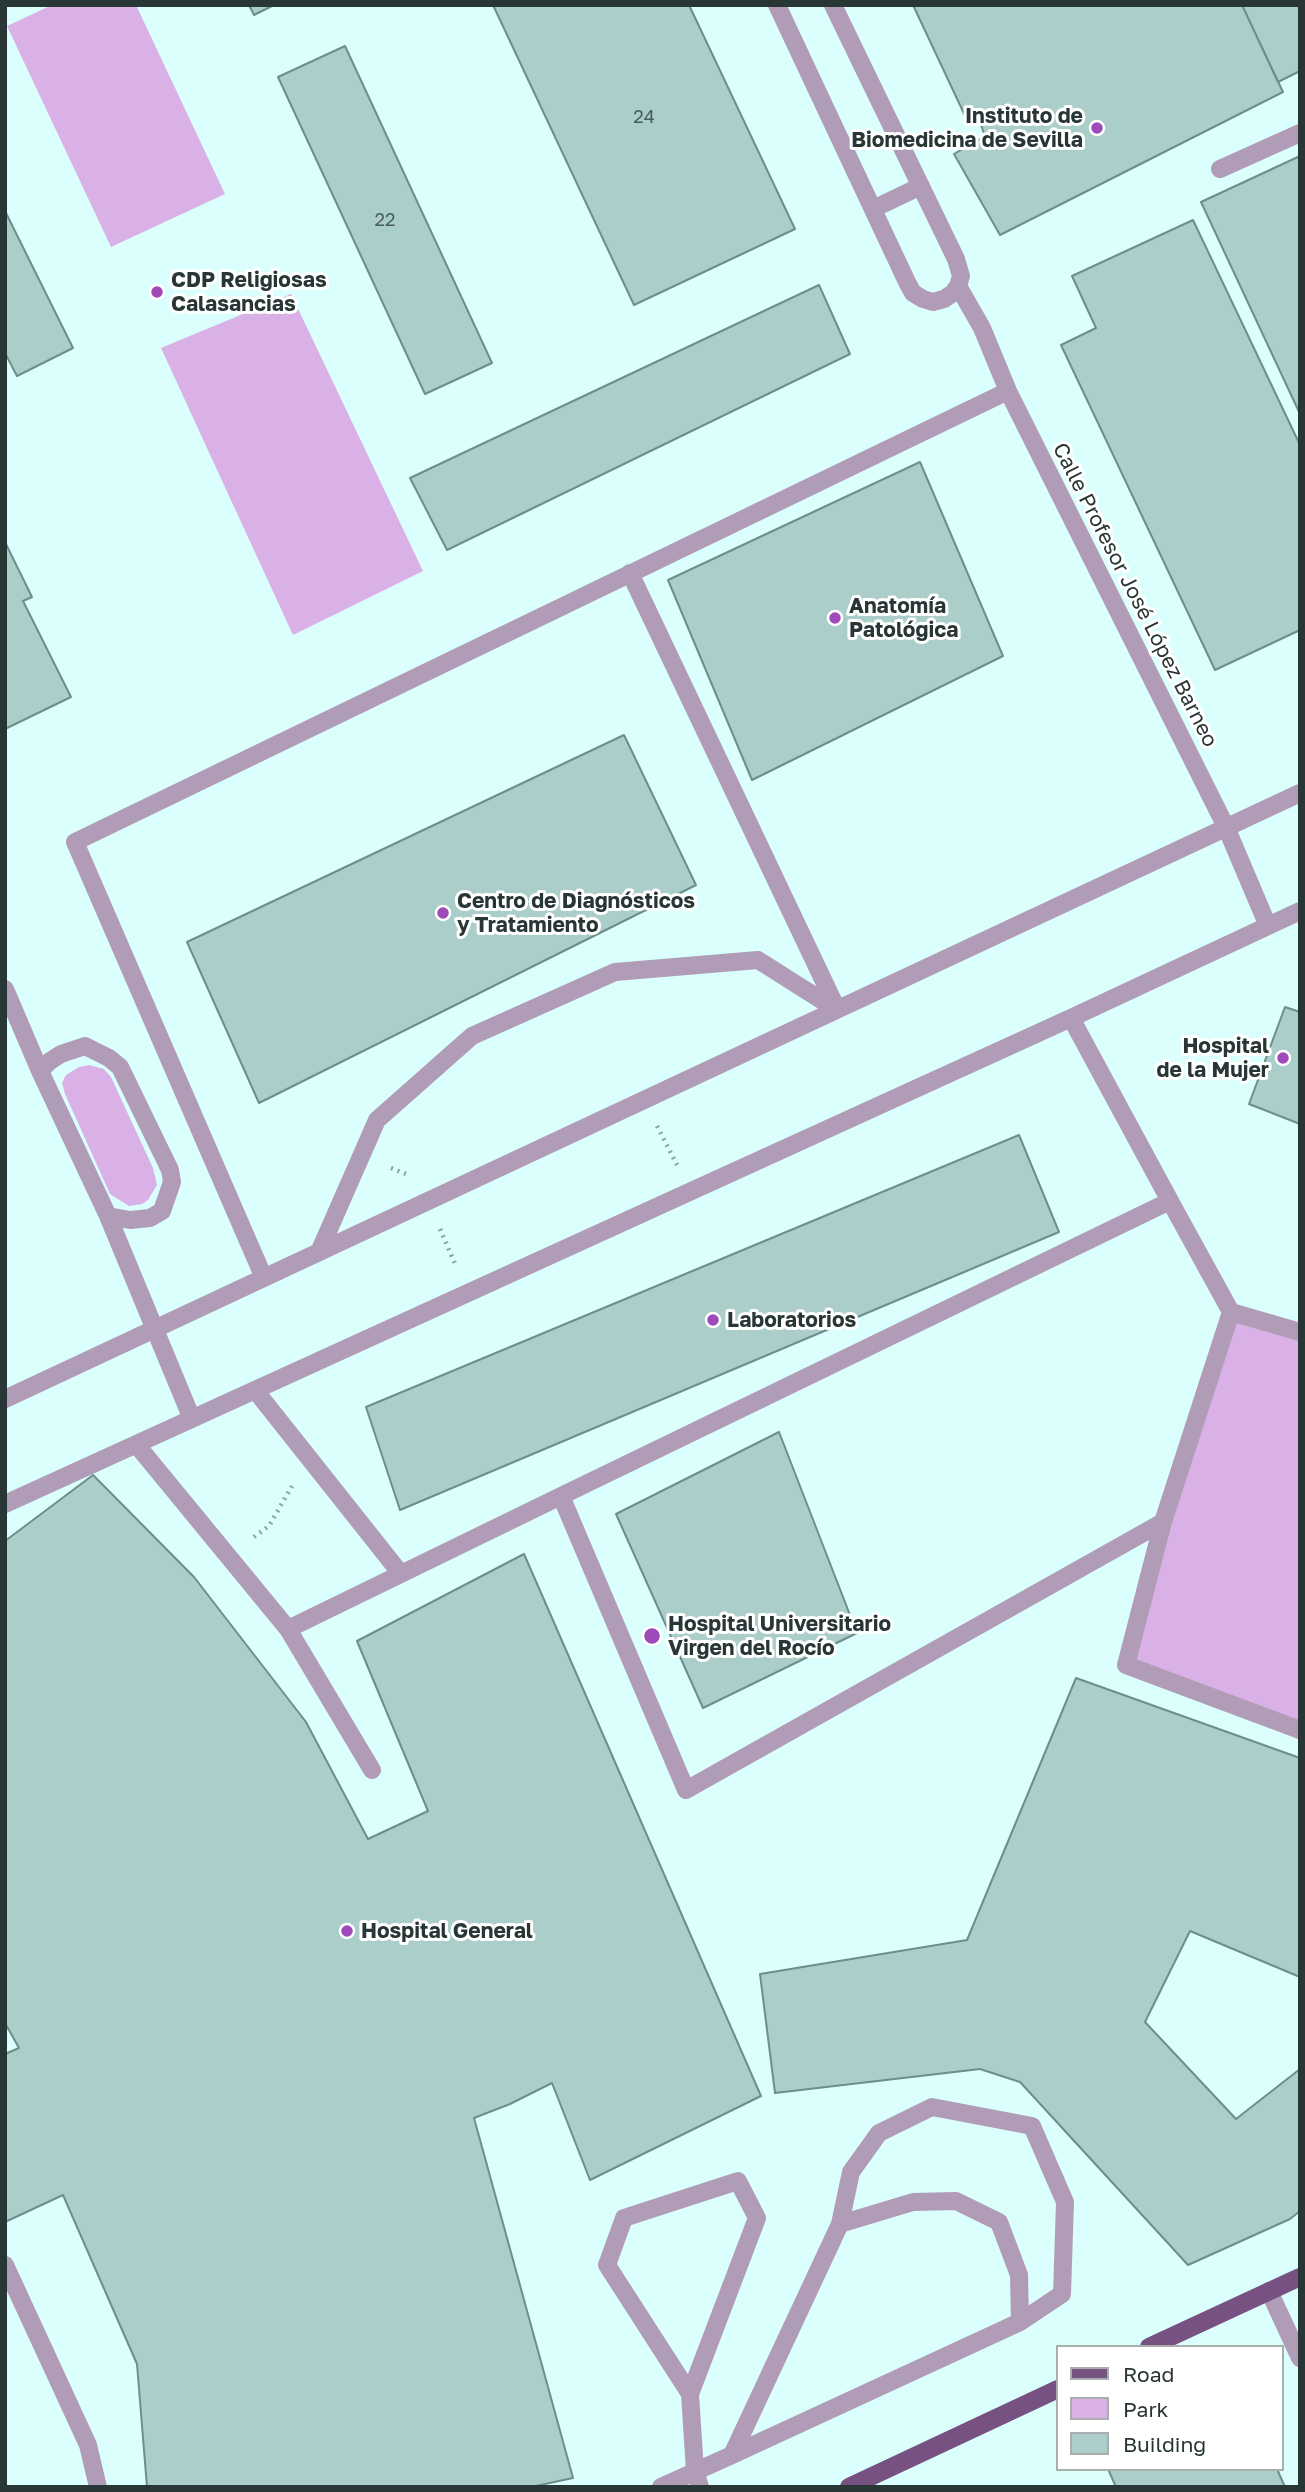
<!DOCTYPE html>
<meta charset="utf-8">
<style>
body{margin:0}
#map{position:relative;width:1305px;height:2492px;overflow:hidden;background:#dbfffc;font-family:"Golos Text",sans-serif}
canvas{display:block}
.frame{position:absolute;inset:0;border:7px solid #283635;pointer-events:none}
.legend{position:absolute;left:1056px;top:2345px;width:228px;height:126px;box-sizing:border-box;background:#fff;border:2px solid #a9afae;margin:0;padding:9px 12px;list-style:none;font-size:21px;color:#283635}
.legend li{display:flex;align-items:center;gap:14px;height:35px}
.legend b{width:35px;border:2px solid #a9afae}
</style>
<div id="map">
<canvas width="1305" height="2492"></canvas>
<div class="frame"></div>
<ul class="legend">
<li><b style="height:9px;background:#775182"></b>Road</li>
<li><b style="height:19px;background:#dab1e6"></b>Park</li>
<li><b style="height:19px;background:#abcecb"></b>Building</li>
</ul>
</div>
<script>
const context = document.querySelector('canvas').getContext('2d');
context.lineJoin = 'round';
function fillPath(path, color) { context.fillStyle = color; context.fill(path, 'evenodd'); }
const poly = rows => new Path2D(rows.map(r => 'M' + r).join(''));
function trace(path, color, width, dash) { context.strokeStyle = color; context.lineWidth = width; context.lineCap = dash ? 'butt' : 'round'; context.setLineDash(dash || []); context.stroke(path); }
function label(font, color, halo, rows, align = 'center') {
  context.font = font + ' "Golos Text",sans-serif'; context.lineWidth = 6; context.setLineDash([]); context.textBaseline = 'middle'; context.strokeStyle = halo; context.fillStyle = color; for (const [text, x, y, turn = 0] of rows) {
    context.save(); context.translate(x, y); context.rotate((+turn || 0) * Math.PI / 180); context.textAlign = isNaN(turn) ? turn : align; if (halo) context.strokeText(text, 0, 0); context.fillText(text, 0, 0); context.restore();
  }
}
const green = poly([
 [52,5,136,5,225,194,111,247,7,26],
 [291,294,423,571,293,635,161,348],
 [89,1065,104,1069,111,1077,153,1168,157,1185,148,1200,142,1204,129,1206,110,1194,65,1094,62,1083,66,1075,79,1067],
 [1231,1312,1300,1332,1300,1730,1126,1665]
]);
const building = poly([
 [249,5,274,5,254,15,249,5],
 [493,5,689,5,795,229,634,305,493,5],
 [913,5,1242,5,1283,92,1000,235,954,154,985,136,978,117,967,120,913,5],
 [1242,5,1300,5,1300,71,1278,82,1242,5],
 [345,46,492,363,425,394,278,77,345,46],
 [1300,156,1300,414,1201,202,1300,156],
 [5,211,73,348,17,376,5,353,5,211],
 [1193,220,1300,445,1300,630,1215,670,1061,345,1096,328,1072,276,1193,220],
 [819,285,850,354,447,550,410,478,819,285],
 [920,462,1003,656,752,780,668,580,920,462],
 [5,542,32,597,23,601,71,697,5,729,5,542],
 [624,735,696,885,259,1103,187,942,624,735],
 [1285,1007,1300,1012,1300,1124,1249,1104,1285,1007],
 [1019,1135,1059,1232,400,1510,366,1407,1019,1135],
 [779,1432,857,1633,703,1708,616,1514,779,1432],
 [93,1475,194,1577,306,1722,368,1839,428,1811,357,1641,524,1554,761,2096,590,2180,552,2083,510,2104,474,2118,573,2478,531,2487,147,2487,137,2364,63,2195,5,2222,5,2054,19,2048,5,2023,5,1541,93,1475],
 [1076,1678,1300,1758,1300,1977,1190,1931,1145,2022,1236,2119,1300,2069,1300,2211,1290,2219,1188,2265,1020,2082,980,2069,775,2093,760,1974,967,1940,1076,1678],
 [1108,2469,1277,2469,1285,2487,1116,2487,1108,2469]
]);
const path = poly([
 [657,1126,677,1165],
 [391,1168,409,1175],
 [440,1229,456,1266],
 [254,1537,269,1526,292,1486]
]);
const minor = poly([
 [777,5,907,282,913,293,923,299,933,302,944,299,953,293,958,286,961,276,956,259,833,5],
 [1220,169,1300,133],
 [873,209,921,186],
 [958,286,982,328,1008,391,1226,827,1268,926],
 [630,573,837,1009],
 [5,989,40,1071],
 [1071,1018,1170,1201],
 [108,1216,130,1220,150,1218,162,1211,172,1182,170,1170,120,1067,109,1058,85,1046,61,1054,50,1061,40,1071,108,1216,192,1419],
 [319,1252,377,1120,472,1036,615,972,758,960,837,1010],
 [264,1278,75,842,1008,391],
 [1231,1312,1163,1522,1126,1665,1300,1730],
 [255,1390,401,1574],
 [5,1399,1300,793],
 [136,1444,288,1629,561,1496],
 [5,1504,1071,1018,1300,911],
 [1163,1522,686,1790,561,1496,1170,1201,1231,1312,1300,1332],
 [288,1629,372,1770],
 [840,2224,851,2172,879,2133,932,2107,1032,2126,1065,2202,1062,2294,1020,2322],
 [5,2265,88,2445,98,2487],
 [1269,2291,1300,2358],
 [690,2394,607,2265,624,2218,738,2181,757,2218,690,2394,695,2471,700,2487],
 [661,2487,732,2455,1020,2322,1019,2275,999,2222,956,2201,913,2202,840,2224,732,2455]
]);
const major = poly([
 [1149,2347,1300,2277],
 [849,2487,1058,2389]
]);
const markers = [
 [1097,128,7,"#9f4ab8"],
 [157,292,7,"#9f4ab8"],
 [835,618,7,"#9f4ab8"],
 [443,913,7,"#9f4ab8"],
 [1283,1058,7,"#9f4ab8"],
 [713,1320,7,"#9f4ab8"],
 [652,1636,9,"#9f4ab8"],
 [347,1931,7,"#9f4ab8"]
];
const numberNames = [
 ["24",644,117],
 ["22",385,220]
];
const poiNames = [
 ["Instituto de",1083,116,"right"],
 ["Biomedicina de Sevilla",1083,140,"right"],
 ["CDP Religiosas",171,280],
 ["Calasancias",171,304],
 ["Anatomía",849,606],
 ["Patológica",849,630],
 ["Centro de Diagnósticos",457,901],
 ["y Tratamiento",457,925],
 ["Hospital",1269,1046,"right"],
 ["de la Mujer",1269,1070,"right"],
 ["Laboratorios",727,1320],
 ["Hospital Universitario",668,1624],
 ["Virgen del Rocío",668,1648],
 ["Hospital General",361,1931]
];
const streetNames = [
 ["Calle Profesor José López Barneo",1135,595,63]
];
fillPath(green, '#dab1e6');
fillPath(building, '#abcecb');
trace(building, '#6d8e8b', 2);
trace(path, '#8ca6a4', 4.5, [2, 5]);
trace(minor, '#b19cb8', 18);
trace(major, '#775182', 18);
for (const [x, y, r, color] of markers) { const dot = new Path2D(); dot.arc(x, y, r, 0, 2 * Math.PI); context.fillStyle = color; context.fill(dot); trace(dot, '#fff', 2.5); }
label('18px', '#495c5a', null, numberNames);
label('bold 21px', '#283635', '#fff', poiNames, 'left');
label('21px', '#283635', '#fff', streetNames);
</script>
